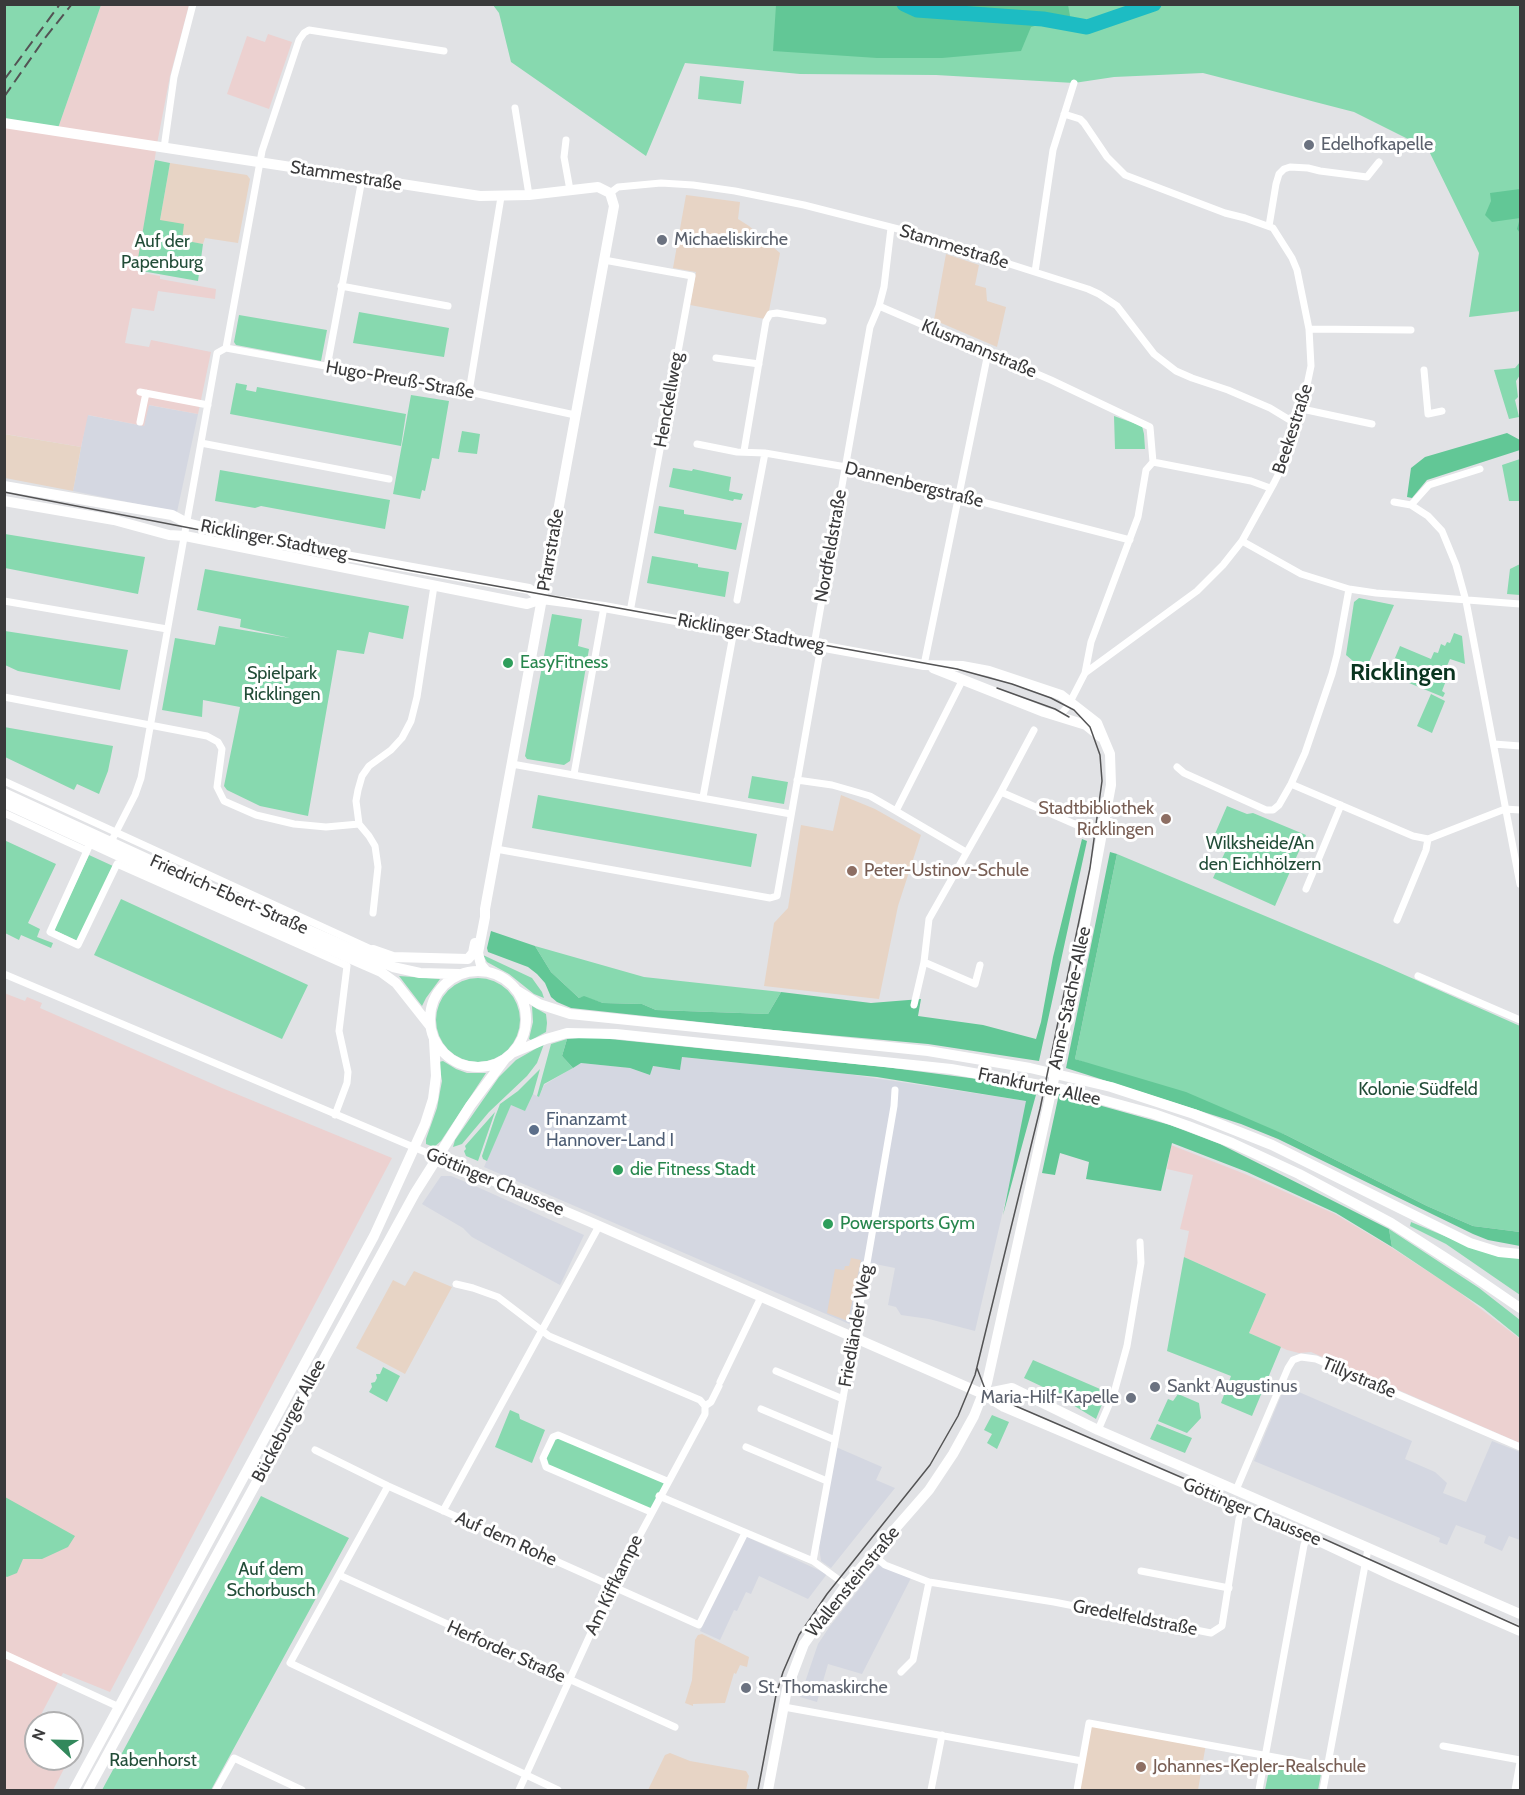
<!DOCTYPE html>
<meta charset="utf-8">
<style>
body{margin:0}
#map{position:relative;width:1525px;height:1795px;overflow:hidden;background:#e1e2e5;font-family:Cabin,sans-serif}
canvas{display:block}
.frame{position:absolute;inset:0;border:6px solid #3a3a3b;pointer-events:none}
.north{position:absolute;left:24px;top:1711px;width:60px;height:60px;box-sizing:border-box;background:#fff;border:2px solid #b0b0b1;border-radius:50%;rotate:292deg;font-size:16px;font-weight:700;line-height:24px;text-align:center;color:#3a3a3b}
.north::after{content:'';display:block;margin:auto;width:21px;height:27px;background:#32885c;clip-path:polygon(50% 0,100% 100%,50% 72%,0 100%)}
</style>
<div id="map">
<canvas width="1525" height="1795"></canvas>
<div class="frame"></div>
<div class="north">N</div>
</div>
<script>
const context = document.querySelector('canvas').getContext('2d');
context.lineJoin = 'round';
function fillPath(path, color) { context.fillStyle = color; context.fill(path, 'evenodd'); }
const poly = rows => new Path2D(rows.map(r => 'M' + r).join(''));
function trace(path, color, width, dash) { context.strokeStyle = color; context.lineWidth = width; context.lineCap = dash ? 'butt' : 'round'; context.setLineDash(dash || []); context.stroke(path); }
function label(font, color, halo, rows, align = 'center') {
  context.font = font + ' Cabin,sans-serif'; context.lineWidth = 6; context.setLineDash([]); context.textBaseline = 'middle'; context.strokeStyle = halo; context.fillStyle = color; for (const [text, x, y, turn = 0] of rows) {
    context.save(); context.translate(x, y); context.rotate((+turn || 0) * Math.PI / 180); context.textAlign = isNaN(turn) ? turn : align; if (halo) context.strokeText(text, 0, 0); context.fillText(text, 0, 0); context.restore();
  }
}
const built = poly([
 [148,405,198,414,177,512,73,491,87,415,144,426],
 [682,1057,847,1074,1027,1101,1010,1181,975,1331,929,1319,901,1315,896,1307,888,1305,895,1268,865,1262,854,1326,484,1167,511,1104,525,1110,533,1094,539,1097,544,1085,581,1063,630,1068,650,1075,652,1066,680,1069],
 [441,1176,451,1176,473,1185,584,1235,560,1285,472,1237,463,1228,422,1204],
 [1285,1386,1412,1441,1405,1459,1435,1472,1447,1483,1443,1493,1466,1502,1492,1441,1520,1452,1520,1540,1509,1536,1502,1551,1484,1543,1486,1536,1456,1525,1447,1545,1439,1542,1440,1538,1254,1461],
 [836,1447,882,1467,876,1480,895,1488,831,1568,821,1561,819,1546],
 [745,1536,827,1574,808,1599,759,1576,751,1594,746,1592,737,1611,734,1610,720,1640,700,1631],
 [879,1564,911,1578,862,1674,828,1664,817,1702,800,1697,818,1644,830,1626]
]);
const industrial = poly([
 [101,5,189,5,170,76,157,144,138,272,160,276,160,279,216,289,215,299,158,291,154,311,132,308,125,343,149,347,151,340,211,352,198,414,149,405,144,426,88,415,81,447,5,434,4,123,57,131],
 [268,34,292,42,269,109,227,94,247,36,265,42],
 [4,993,25,1001,27,997,42,1003,40,1008,222,1088,392,1158,110,1692,63,1673,27,1741,36,1746,36,1759,59,1759,67,1763,53,1790,5,1790],
 [1171,1145,1245,1174,1335,1214,1389,1246,1455,1289,1520,1339,1520,1443,1311,1352,1299,1353,1287,1350,1249,1333,1266,1294,1184,1257,1189,1231,1180,1229,1193,1175,1167,1169]
]);
const education = poly([
 [170,163,247,175,250,179,238,243,205,238,203,244,181,240,160,220],
 [686,195,740,202,738,219,749,226,780,253,768,316,765,319,690,305,696,272,673,268],
 [946,254,979,265,975,285,986,288,987,301,1006,307,997,347,934,320],
 [4,434,81,447,73,491,5,478],
 [841,795,875,809,921,835,898,906,879,999,764,986,774,923,788,908,801,825,833,831],
 [851,1258,861,1260,848,1321,827,1313,835,1269,844,1270,845,1266,849,1266],
 [414,1271,452,1287,405,1374,356,1348,393,1280,405,1286],
 [702,1634,749,1657,747,1667,740,1665,736,1674,734,1673,725,1703,693,1704,693,1706,685,1703,692,1680,695,1640,698,1635],
 [1089,1723,1206,1744,1198,1790,1076,1790],
 [670,1753,690,1761,746,1771,749,1776,746,1790,648,1790,665,1755]
]);
const green = poly([
 [4,5,101,5,57,131,5,123],
 [493,5,1520,5,1520,311,1469,317,1479,253,1428,149,1354,112,1203,73,1114,77,1074,83,936,75,800,74,685,63,646,156,511,62,499,13],
 [700,76,744,81,741,104,698,99],
 [155,160,170,163,160,220,184,224,182,240,203,244,198,281,136,270],
 [359,312,449,328,444,357,353,343],
 [239,315,327,330,321,361,236,345,234,342],
 [1520,362,1520,375,1516,381,1518,397,1515,400,1519,417,1509,419,1494,370,1515,368],
 [236,383,247,385,246,390,256,392,257,387,406,414,401,446,230,414],
 [411,395,449,401,439,459,432,458,425,491,422,490,420,499,393,494],
 [1114,416,1142,426,1144,434,1145,449,1115,449],
 [462,431,480,434,477,454,458,452],
 [1520,459,1520,501,1509,501,1502,465],
 [673,468,692,471,693,469,731,477,729,491,743,494,741,500,734,499,733,501,669,487],
 [220,470,390,500,385,529,261,506,255,508,215,501],
 [659,506,684,510,684,514,742,523,736,550,654,533],
 [5,534,145,557,138,594,5,568],
 [652,556,698,564,698,567,729,572,725,597,647,583],
 [1520,564,1520,595,1507,594,1510,569],
 [205,569,409,606,403,639,369,632,364,654,337,650,308,816,260,806,227,790,224,786,240,707,203,700,202,717,162,710,175,638,215,645,219,626,290,638,240,627,241,619,197,610],
 [1359,598,1394,605,1367,667,1353,661,1346,655,1354,602],
 [552,614,582,619,578,646,589,649,570,761,564,765,527,759,525,756],
 [5,631,128,650,120,690,18,671,5,665],
 [1454,633,1462,636,1465,664,1450,659,1443,675,1447,678,1442,691,1445,693,1443,697,1392,676,1398,659,1395,658,1400,646,1431,659,1434,652,1438,653,1441,644,1445,646,1447,642,1450,643],
 [1431,694,1445,701,1432,733,1417,726],
 [4,727,113,746,108,771,99,794,77,784,74,790,5,757],
 [752,776,788,782,784,804,748,798],
 [538,795,757,834,751,867,532,828],
 [1227,806,1247,814,1253,813,1306,835,1275,906,1213,878,1226,850,1211,843],
 [4,840,56,864,28,923,40,929,37,937,53,943,51,948,21,935,19,940,5,933],
 [1117,854,1380,964,1520,1026,1520,1232,1473,1226,1427,1206,1286,1135,1075,1059],
 [89,855,113,866,77,941,54,930],
 [121,899,308,985,282,1039,94,955],
 [535,946,644,977,781,992,768,1014,656,1010,642,1004,603,1003,584,997,579,998,551,972],
 [483,955,532,978,542,992,544,998,534,994,509,974,487,962],
 [399,976,440,979,426,998,422,1006],
 '436 1020a42 42 0 1 1 84 0a42 42 0 1 1-84 0Z',
 [532,1006,546,1014,547,1023,546,1032,531,1040,529,1039,533,1022],
 [567,1039,562,1056,573,1068,544,1084,539,1097,537,1096,551,1044],
 [544,1044,537,1063,527,1076,489,1112,462,1144,453,1147,455,1140,499,1077,516,1060],
 [443,1061,456,1069,467,1073,486,1073,441,1141,434,1147,426,1144,426,1139,437,1108,442,1081,439,1062],
 [540,1069,533,1094,525,1111,511,1105,487,1161,483,1159,482,1156,495,1117,500,1104,518,1091],
 [495,1112,478,1161,466,1156,464,1151,466,1149,465,1146],
 [1411,1222,1471,1247,1520,1258,1520,1295,1446,1244,1410,1226],
 [1389,1229,1479,1288,1520,1320,1520,1338,1483,1308,1392,1247],
 [1184,1257,1266,1294,1249,1333,1281,1347,1252,1416,1221,1403,1231,1376,1167,1351],
 [1033,1360,1107,1392,1096,1419,1043,1387,1024,1378],
 [383,1367,400,1376,387,1402,369,1392,372,1387,371,1383,375,1382,377,1378,376,1374,380,1374],
 [1178,1394,1199,1403,1201,1418,1187,1433,1158,1421,1168,1399,1173,1401],
 [510,1410,519,1414,520,1419,545,1430,532,1463,495,1447],
 [992,1415,1009,1422,997,1449,987,1443,992,1434,984,1430],
 [1157,1424,1192,1438,1185,1453,1150,1439],
 [555,1435,667,1481,651,1512,546,1467,543,1458],
 [261,1496,349,1538,211,1790,102,1790],
 [5,1497,75,1536,68,1547,42,1559,23,1559,17,1573,7,1577,5,1576],
 [1270,1765,1321,1774,1318,1790,1265,1790]
]);
const forest = poly([
 [1068,5,1070,16,1031,27,1021,51,942,58,877,58,773,51,776,5],
 [1520,189,1520,233,1517,229,1520,218,1492,222,1485,215,1491,201,1490,193],
 [1507,433,1520,440,1520,450,1427,480,1412,498,1407,497,1411,468,1425,457],
 [1082,839,1087,841,1039,1061,928,1044,773,1030,571,1008,557,1002,551,997,545,983,537,974,528,967,488,952,487,948,491,931,535,946,551,972,579,998,584,996,603,1003,642,1004,656,1010,768,1014,781,992,871,1003,921,999,918,1016,983,1025,1036,1039,1041,1022,1053,957],
 [1110,852,1117,854,1075,1059,1186,1092,1286,1135,1427,1206,1473,1226,1520,1232,1520,1246,1488,1240,1473,1234,1278,1139,1241,1124,1066,1068],
 [590,1037,885,1067,985,1080,1037,1091,1003,1215,1026,1101,877,1077,682,1057,680,1070,653,1066,650,1075,630,1068,581,1063,573,1068,562,1056,567,1039],
 [1059,1094,1170,1125,1220,1144,1389,1229,1392,1247,1336,1213,1247,1172,1172,1143,1161,1191,1086,1179,1089,1162,1060,1153,1055,1175,1042,1173]
]);
const river = poly([
 [904,4,917,10,1043,19,1087,27,1154,4]
]);
const street = poly([
 [515,108,529,195],
 [566,140,564,157,570,190],
 [164,148,174,77,193,4],
 [610,193,618,187,661,183,693,185,735,191,804,205,906,231,1088,289,1099,294,1117,306,1154,354,1176,371,1192,378,1228,390,1270,408,1298,425],
 [1269,226,1276,184,1279,174,1284,169,1290,167,1308,168,1320,171,1367,177,1379,162],
 [604,260,692,276,630,612],
 [1035,272,1053,150,1074,83],
 [341,286,448,306],
 [879,306,1051,380,1150,427,1153,462,1146,470,1138,517,1091,642,1085,673],
 [1309,329,1411,330],
 [226,348,469,392,575,415],
 [716,358,759,364],
 [327,367,362,179],
 [1424,370,1428,414,1442,411],
 [140,392,208,405],
 [469,392,501,197],
 [1302,409,1372,424],
 [140,422,146,393],
 [201,443,389,479],
 [697,444,737,452,765,453,846,467,1130,540],
 [744,451,766,321,770,314,777,313,823,321],
 [1153,462,1251,481,1270,488],
 [1394,502,1411,505,1428,516,1442,531,1456,565,1466,601,1520,884],
 [1411,505,1429,485,1480,469],
 [1242,541,1301,574,1349,589,1376,593,1520,604],
 [737,600,765,453],
 [4,601,167,629],
 [814,645,870,327,879,306,884,287,891,228],
 [924,665,988,353],
 [4,697,207,736,218,742,222,749,217,787,224,801,256,815,294,824,326,827,359,824],
 [1056,714,1062,713,1068,706,1085,673,1197,591,1223,565,1242,541,1274,483,1289,453,1302,409,1311,366,1309,329,1297,270,1292,258,1273,228,1245,218,1225,213,1125,175,1107,157,1084,123,1080,119,1064,114],
 [1494,744,1520,746],
 [512,764,791,814],
 [1177,767,1184,773,1266,810,1273,810,1279,805,1291,784,1305,753,1332,674,1337,655,1349,589],
 [574,774,604,607],
 [797,780,832,785,853,791,870,796,896,811,962,681],
 [4,781,373,950],
 [1291,784,1413,836,1428,839,1505,809,1520,810],
 [1001,792,1034,730],
 [703,797,734,630],
 [896,811,966,852],
 [4,813,87,851],
 [91,842,50,932,78,945,117,864,347,966],
 [111,842,135,795,141,778,217,353,226,348,262,151,299,40,304,33,309,30,444,51],
 [496,849,770,898,777,896,821,646],
 [1306,889,1341,805],
 [373,913,378,867,375,846,369,836,359,824,356,801,358,790,362,776,369,766,391,750,402,738,411,721,417,697,434,586],
 [1397,920,1426,850,1428,839],
 [924,962,975,984,980,965],
 [4,974,437,1157],
 [1418,976,1520,1020],
 [914,1005,924,962,929,919,1001,792,1102,836],
 [335,1115,347,1083,348,1072,339,1031,347,966],
 [456,1284,473,1288,498,1297,549,1336,700,1400,705,1406],
 [776,1371,843,1399],
 [720,1382,761,1297],
 [761,1409,835,1440],
 [1098,1430,1114,1393,1127,1346,1141,1263,1140,1242],
 [746,1447,827,1481],
 [315,1450,388,1486,699,1625,745,1533],
 [388,1486,290,1663,558,1790],
 [1236,1490,1288,1368,1293,1360,1301,1357,1316,1359,1520,1447],
 [659,1496,813,1561,846,1585],
 [443,1511,599,1226],
 [651,1512,546,1467,543,1458,553,1437,558,1435,667,1481],
 [872,1554,885,1565,929,1582,1054,1602,1211,1633,1222,1626,1239,1519,1243,1509],
 [813,1561,856,1327,894,1106,895,1090],
 [1141,1571,1229,1588],
 [339,1575,675,1727],
 [4,1654,119,1707],
 [901,1672,913,1660,929,1582],
 [784,1707,1082,1761],
 [1443,1746,1520,1760],
 [216,1790,234,1758,302,1790],
 [519,1790,612,1587,705,1414,705,1406,711,1402,719,1386],
 [931,1790,942,1735],
 [1077,1790,1089,1723,1328,1767],
 [1259,1790,1304,1545,1308,1536],
 [1323,1790,1368,1549],
 [1515,1790,1520,1762]
]);
const secondary = poly([
 [4,123,480,196,529,195,598,187,610,193,614,206,485,909,485,917,478,953,481,965,486,971],
 [4,486,172,515,187,523,251,539,529,589,542,599],
 [4,501,114,520,169,535,185,536,527,604,542,599,604,607,924,665,962,666,989,671,1061,695,1097,723,1110,754,1111,785,1068,1015,987,1383,974,1416,953,1454,929,1490,846,1585,804,1644,787,1689,768,1790],
 [933,668,1044,712,1086,725,1101,737],
 [365,956,373,950,393,957,468,959,473,953,475,943],
 [437,1157,588,1221,983,1394,1004,1407,1308,1536,1391,1575,1520,1631],
 [983,1394,1012,1388,1098,1430,1520,1614]
]);
const primary = poly([
 [4,793,187,877,393,967,420,973,459,974],
 [4,803,182,885,381,972,396,983,430,1026],
 '430 1019a48 48 0 1 1 96 0a48 48 0 1 1-96 0Z',
 [516,990,539,1004,570,1014,928,1051,1030,1068,1111,1087,1194,1114,1272,1145,1470,1243,1499,1252,1520,1254],
 [512,1053,546,1039,567,1033,616,1034,951,1069,1062,1089,1154,1114,1188,1126,1232,1143,1299,1174,1391,1223,1469,1273,1520,1308],
 [74,1790,374,1236,425,1124,433,1099,436,1076,434,1040],
 [88,1790,415,1193,470,1106,505,1059]
]);
const tram = poly([
 [4,492,407,570,957,669,1012,684,1051,698,1074,710,1090,727,1100,755,1102,781,1090,868,1040,1109,975,1375,958,1416,930,1465,827,1594,799,1635,783,1672,776,1695,758,1790],
 [997,688,1055,709,1069,717],
 [977,1368,985,1389,1004,1401,1313,1534,1520,1627]
]);
const rail = poly([
 [4,80,60,4],
 [4,97,45,38,72,4]
]);
const markers = [
 [1309,145,6,"#6b7280"],
 [662,240,6,"#6b7280"],
 [508,663,6,"#2e9e5b"],
 [1166,819,6,"#8d6e63"],
 [852,871,6,"#8d6e63"],
 [534,1130,6,"#5c6f8a"],
 [618,1170,6,"#2e9e5b"],
 [828,1224,6,"#2e9e5b"],
 [1155,1387,6,"#6b7280"],
 [1131,1398,6,"#6b7280"],
 [746,1688,6,"#6b7280"],
 [1141,1767,6,"#8d6e63"]
];
const worshipNames = [
 ["Edelhofkapelle",1321,145],
 ["Michaeliskirche",674,240],
 ["Sankt Augustinus",1167,1387],
 ["Maria-Hilf-Kapelle",1119,1398,"right"],
 ["St. Thomaskirche",758,1688]
];
const streetNames = [
 ["Stammestraße",346,176,9],
 ["Stammestraße",954,247,17],
 ["Klusmannstraße",979,349,23],
 ["Hugo-Preuß-Straße",400,380,10],
 ["Henckellweg",669,400,-80],
 ["Beekestraße",1293,429,-72],
 ["Dannenbergstraße",914,485,14],
 ["Ricklinger Stadtweg",274,540,11],
 ["Nordfeldstraße",831,546,-80],
 ["Pfarrstraße",551,550,-80],
 ["Ricklinger Stadtweg",751,633,10],
 ["Friedrich-Ebert-Straße",229,895,24],
 ["Anne-Stache-Allee",1070,998,-78],
 ["Frankfurter Allee",1039,1087,12],
 ["Göttinger Chaussee",495,1182,23],
 ["Friedländer Weg",856,1326,-80],
 ["Tillystraße",1359,1378,23],
 ["Bückeburger Allee",289,1421,-62],
 ["Göttinger Chaussee",1252,1512,23],
 ["Auf dem Rohe",506,1539,24],
 ["Wallensteinstraße",853,1582,-51],
 ["Am Kiffkampe",614,1585,-64],
 ["Gredelfeldstraße",1135,1618,11],
 ["Herforder Straße",506,1652,24]
];
const parkNames = [
 ["Auf der",162,242],
 ["Papenburg",162,263],
 ["Spielpark",282,674],
 ["Ricklingen",282,695],
 ["Wilksheide/An",1260,844],
 ["den Eichhölzern",1260,865],
 ["Kolonie Südfeld",1418,1090],
 ["Auf dem",271,1570],
 ["Schorbusch",271,1591],
 ["Rabenhorst",153,1761]
];
const leisureNames = [
 ["EasyFitness",520,663],
 ["die Fitness Stadt",630,1170],
 ["Powersports Gym",840,1224]
];
const educationNames = [
 ["Stadtbibliothek",1154,809,"right"],
 ["Ricklingen",1154,830,"right"],
 ["Peter-Ustinov-Schule",864,871],
 ["Johannes-Kepler-Realschule",1153,1767]
];
const serviceNames = [
 ["Finanzamt",546,1120],
 ["Hannover-Land I",546,1141]
];
const districtNames = [
 ["Ricklingen",1403,673]
];
fillPath(built, '#d4d7e1');
fillPath(industrial, '#ecd1d0');
fillPath(education, '#e7d4c5');
fillPath(green, '#87d9af');
fillPath(forest, '#62c796');
trace(river, '#1dbcc3', 15);
trace(street, '#fff', 7);
trace(secondary, '#fff', 10);
trace(primary, '#fff', 10);
trace(tram, '#535354', 1.5);
trace(rail, '#535354', 2, [12, 6]);
for (const [x, y, r, color] of markers) { const dot = new Path2D(); dot.arc(x, y, r, 0, 2 * Math.PI); context.fillStyle = color; context.fill(dot); trace(dot, '#fff', 2); }
label('18px', '#5b616d', '#fff', worshipNames, 'left');
label('18px', '#3a3a3b', '#fff', streetNames);
label('18px', '#224d38', '#fff', parkNames);
label('18px', '#27864d', '#fff', leisureNames, 'left');
label('18px', '#785e54', '#fff', educationNames, 'left');
label('18px', '#4e5e75', '#fff', serviceNames, 'left');
label('bold 24px', '#09341f', '#fff', districtNames);
</script>
